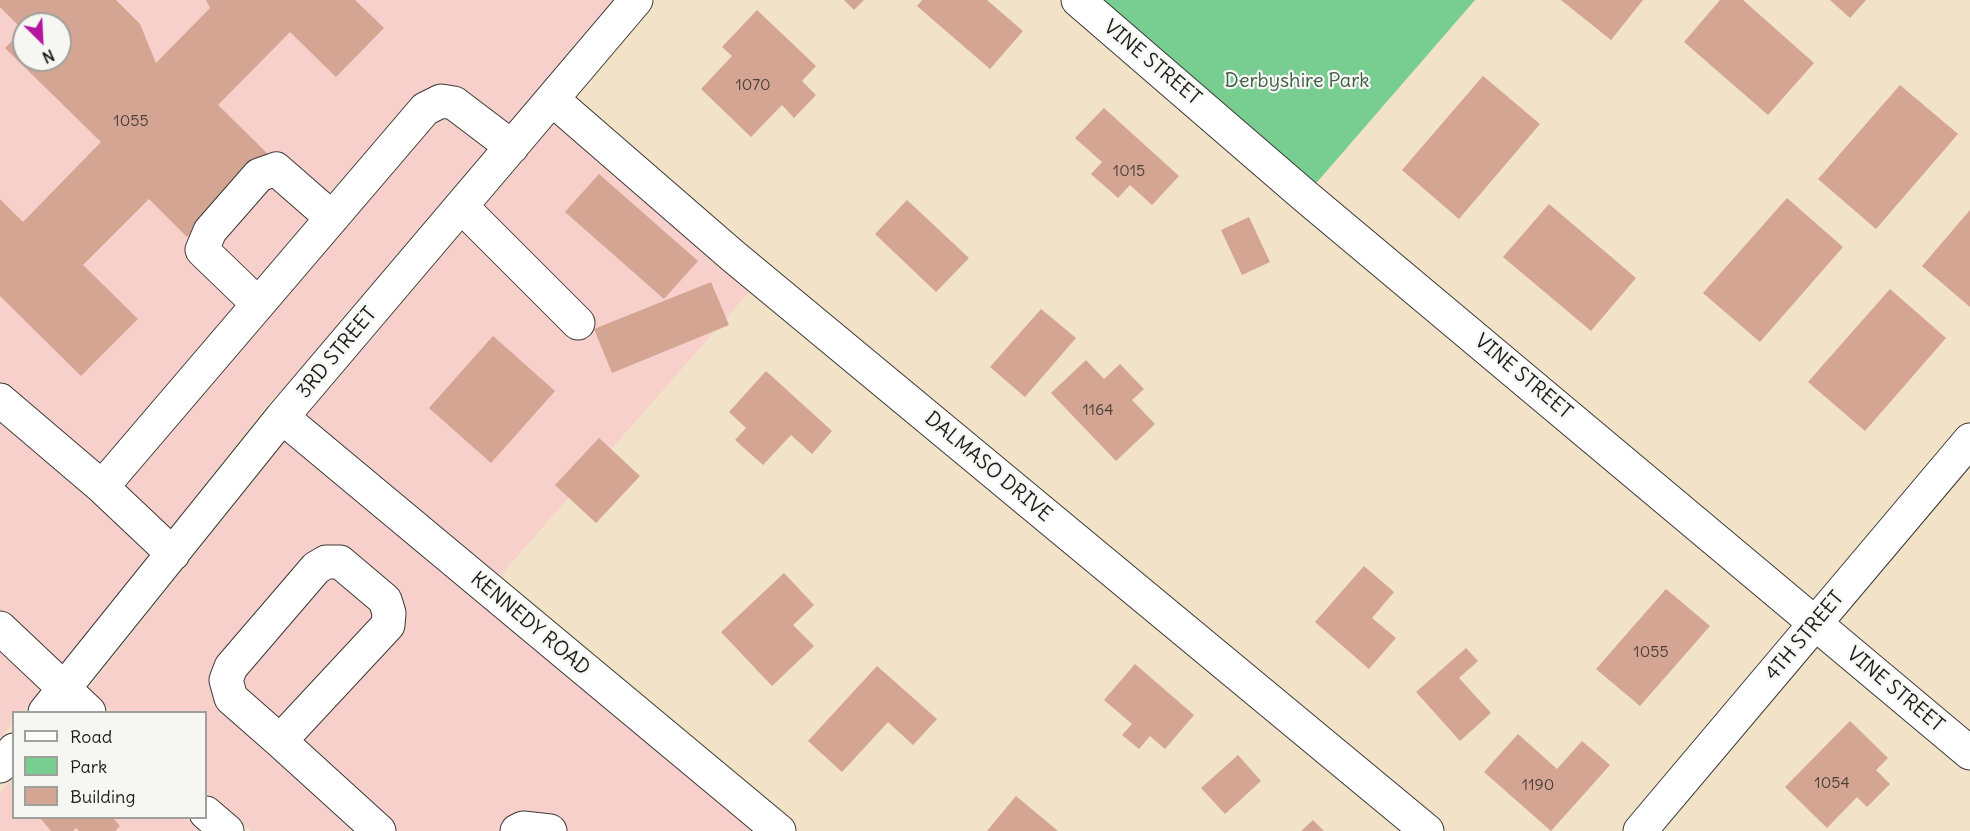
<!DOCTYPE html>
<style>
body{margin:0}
#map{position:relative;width:1970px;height:831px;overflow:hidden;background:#f1e2c8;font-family:Delius,sans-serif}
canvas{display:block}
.legend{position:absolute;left:12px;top:711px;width:195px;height:108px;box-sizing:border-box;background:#f6f6f2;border:2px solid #9f9f9c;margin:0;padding:8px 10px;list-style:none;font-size:18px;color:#1c1c1c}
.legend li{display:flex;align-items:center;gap:12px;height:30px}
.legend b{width:30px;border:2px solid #9f9f9c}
.north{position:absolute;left:12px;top:12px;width:60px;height:60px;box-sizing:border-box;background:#f6f6f2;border:2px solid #9f9f9c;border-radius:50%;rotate:156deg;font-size:16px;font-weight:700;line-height:24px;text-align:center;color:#1c1c1c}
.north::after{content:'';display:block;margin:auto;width:21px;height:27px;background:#b5179e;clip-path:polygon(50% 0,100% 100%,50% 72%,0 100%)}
</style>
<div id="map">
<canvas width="1970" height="831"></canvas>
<ul class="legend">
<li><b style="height:8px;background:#fff"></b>Road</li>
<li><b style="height:16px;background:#78cd91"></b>Park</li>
<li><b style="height:16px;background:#d4a593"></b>Building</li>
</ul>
<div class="north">N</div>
</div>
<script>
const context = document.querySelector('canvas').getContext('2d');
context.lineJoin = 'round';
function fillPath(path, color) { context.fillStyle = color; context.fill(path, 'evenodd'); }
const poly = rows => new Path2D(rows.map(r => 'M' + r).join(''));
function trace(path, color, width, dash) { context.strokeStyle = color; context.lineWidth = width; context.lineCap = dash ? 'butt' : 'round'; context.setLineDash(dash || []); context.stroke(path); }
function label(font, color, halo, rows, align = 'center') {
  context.font = font + ' Delius,sans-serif'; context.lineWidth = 4.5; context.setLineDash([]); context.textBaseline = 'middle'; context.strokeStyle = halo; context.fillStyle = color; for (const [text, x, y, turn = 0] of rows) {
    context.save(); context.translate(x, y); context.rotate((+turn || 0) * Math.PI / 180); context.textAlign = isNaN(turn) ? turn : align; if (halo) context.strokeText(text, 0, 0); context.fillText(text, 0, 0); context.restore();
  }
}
const built = poly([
 [0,0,613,0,279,394,277,393,51,679,23,712,14,712,13,723,0,739],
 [24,24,60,24,60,60,24,60],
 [555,123,750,291,499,577,306,416],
 [285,441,754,831,251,831,206,792,206,712,113,712,87,690],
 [13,777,14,818,186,818,202,831,0,831,0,793]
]);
const green = poly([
 [1078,0,1475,0,1305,196]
]);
const building = poly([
 [0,0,116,0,140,24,156,63,210,8,206,0,355,0,384,28,336,77,290,32,218,105,268,154,187,237,149,199,83,265,138,319,81,376,0,296,0,199,23,222,101,142,5,48,23,30,0,7],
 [24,24,60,24,60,60,24,60],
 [844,0,864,0,854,10],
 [922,0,987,0,1023,31,990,69,917,6],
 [1561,0,1643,0,1611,40],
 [1720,0,1743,0,1814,63,1768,115,1684,42],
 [1830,0,1866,0,1850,18],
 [757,10,816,66,802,81,816,95,794,118,782,105,751,137,701,89,732,56,722,47],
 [1483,76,1540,124,1459,219,1402,170],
 [1900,85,1958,134,1876,229,1818,179],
 [1104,108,1179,176,1152,205,1130,185,1118,198,1091,174,1102,162,1075,138],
 [599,174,698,261,664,299,565,212],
 [1787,198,1843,247,1760,342,1703,293],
 [907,200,969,258,936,292,875,234],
 [1549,204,1636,278,1591,331,1503,257],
 [1970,210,1970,307,1922,266],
 [1249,217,1270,262,1242,275,1221,230],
 [711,282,729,325,612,373,594,329],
 [1890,289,1946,338,1865,431,1808,382],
 [1041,309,1076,338,1025,397,990,367],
 [493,336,555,391,491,463,429,408],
 [1086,360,1104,379,1120,364,1144,389,1132,400,1155,424,1116,461,1051,393],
 [766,371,832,431,812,454,791,435,763,465,735,440,746,428,729,412],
 [599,438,640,476,596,523,555,485],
 [1364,566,1394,592,1372,618,1396,638,1369,669,1315,622],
 [784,573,814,605,793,625,814,646,772,686,721,632],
 [1666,589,1710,626,1640,706,1596,669],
 [1466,648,1478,661,1459,678,1491,713,1460,741,1416,692],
 [1135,664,1194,715,1165,749,1150,736,1139,749,1122,735,1132,724,1104,700],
 [877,666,937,719,913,745,888,722,842,772,808,741],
 [1850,721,1888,758,1876,770,1890,784,1867,807,1857,797,1827,828,1785,787],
 [1518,734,1557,769,1582,741,1610,765,1551,831,1484,772],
 [1238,755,1261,781,1225,814,1201,788],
 [1016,796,1058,831,987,831],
 [40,818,113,818,120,826,115,831,79,831,76,828,73,831,51,831],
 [1313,820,1324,831,1301,831]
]);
const minor = poly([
 [1078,0,1305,196,1970,753],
 [552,99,733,256,1427,831],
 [461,206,578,323],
 [258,304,202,250,210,231,259,175,276,169,332,218],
 [0,400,102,487,425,109,441,101,454,103,512,147],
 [282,417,779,831],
 [102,487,173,554],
 [0,628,89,712],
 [45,712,282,417,636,0],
 [280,741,388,625,389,613,385,600,340,562,326,562,316,568,231,667,226,680,231,698,280,741,379,831],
 [0,766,14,750],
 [206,813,227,831],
 [517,831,523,828,550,831],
 [1640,831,1970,440]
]);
const numberNames = [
 ["1070",753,85],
 ["1055",131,121],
 ["1015",1129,171],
 ["1164",1098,410],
 ["1055",1651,652],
 ["1054",1832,783],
 ["1190",1538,785]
];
const streetNames = [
 ["VINE STREET",1152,63,40],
 ["3RD STREET",337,353,-50],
 ["VINE STREET",1523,377,40],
 ["DALMASO DRIVE",988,467,40],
 ["KENNEDY ROAD",530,624,40],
 ["4TH STREET",1805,636,-50],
 ["VINE STREET",1895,690,40]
];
const parkNames = [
 ["Derbyshire Park",1297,81]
];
fillPath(built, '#f7d0cc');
fillPath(green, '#78cd91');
fillPath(building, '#d4a593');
trace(minor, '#3c3a36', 35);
trace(minor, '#fff', 33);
label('16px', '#4a3e3a', null, numberNames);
label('20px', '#1c1c1c', '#f6f6f2', streetNames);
label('20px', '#3c5a45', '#f6f6f2', parkNames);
</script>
